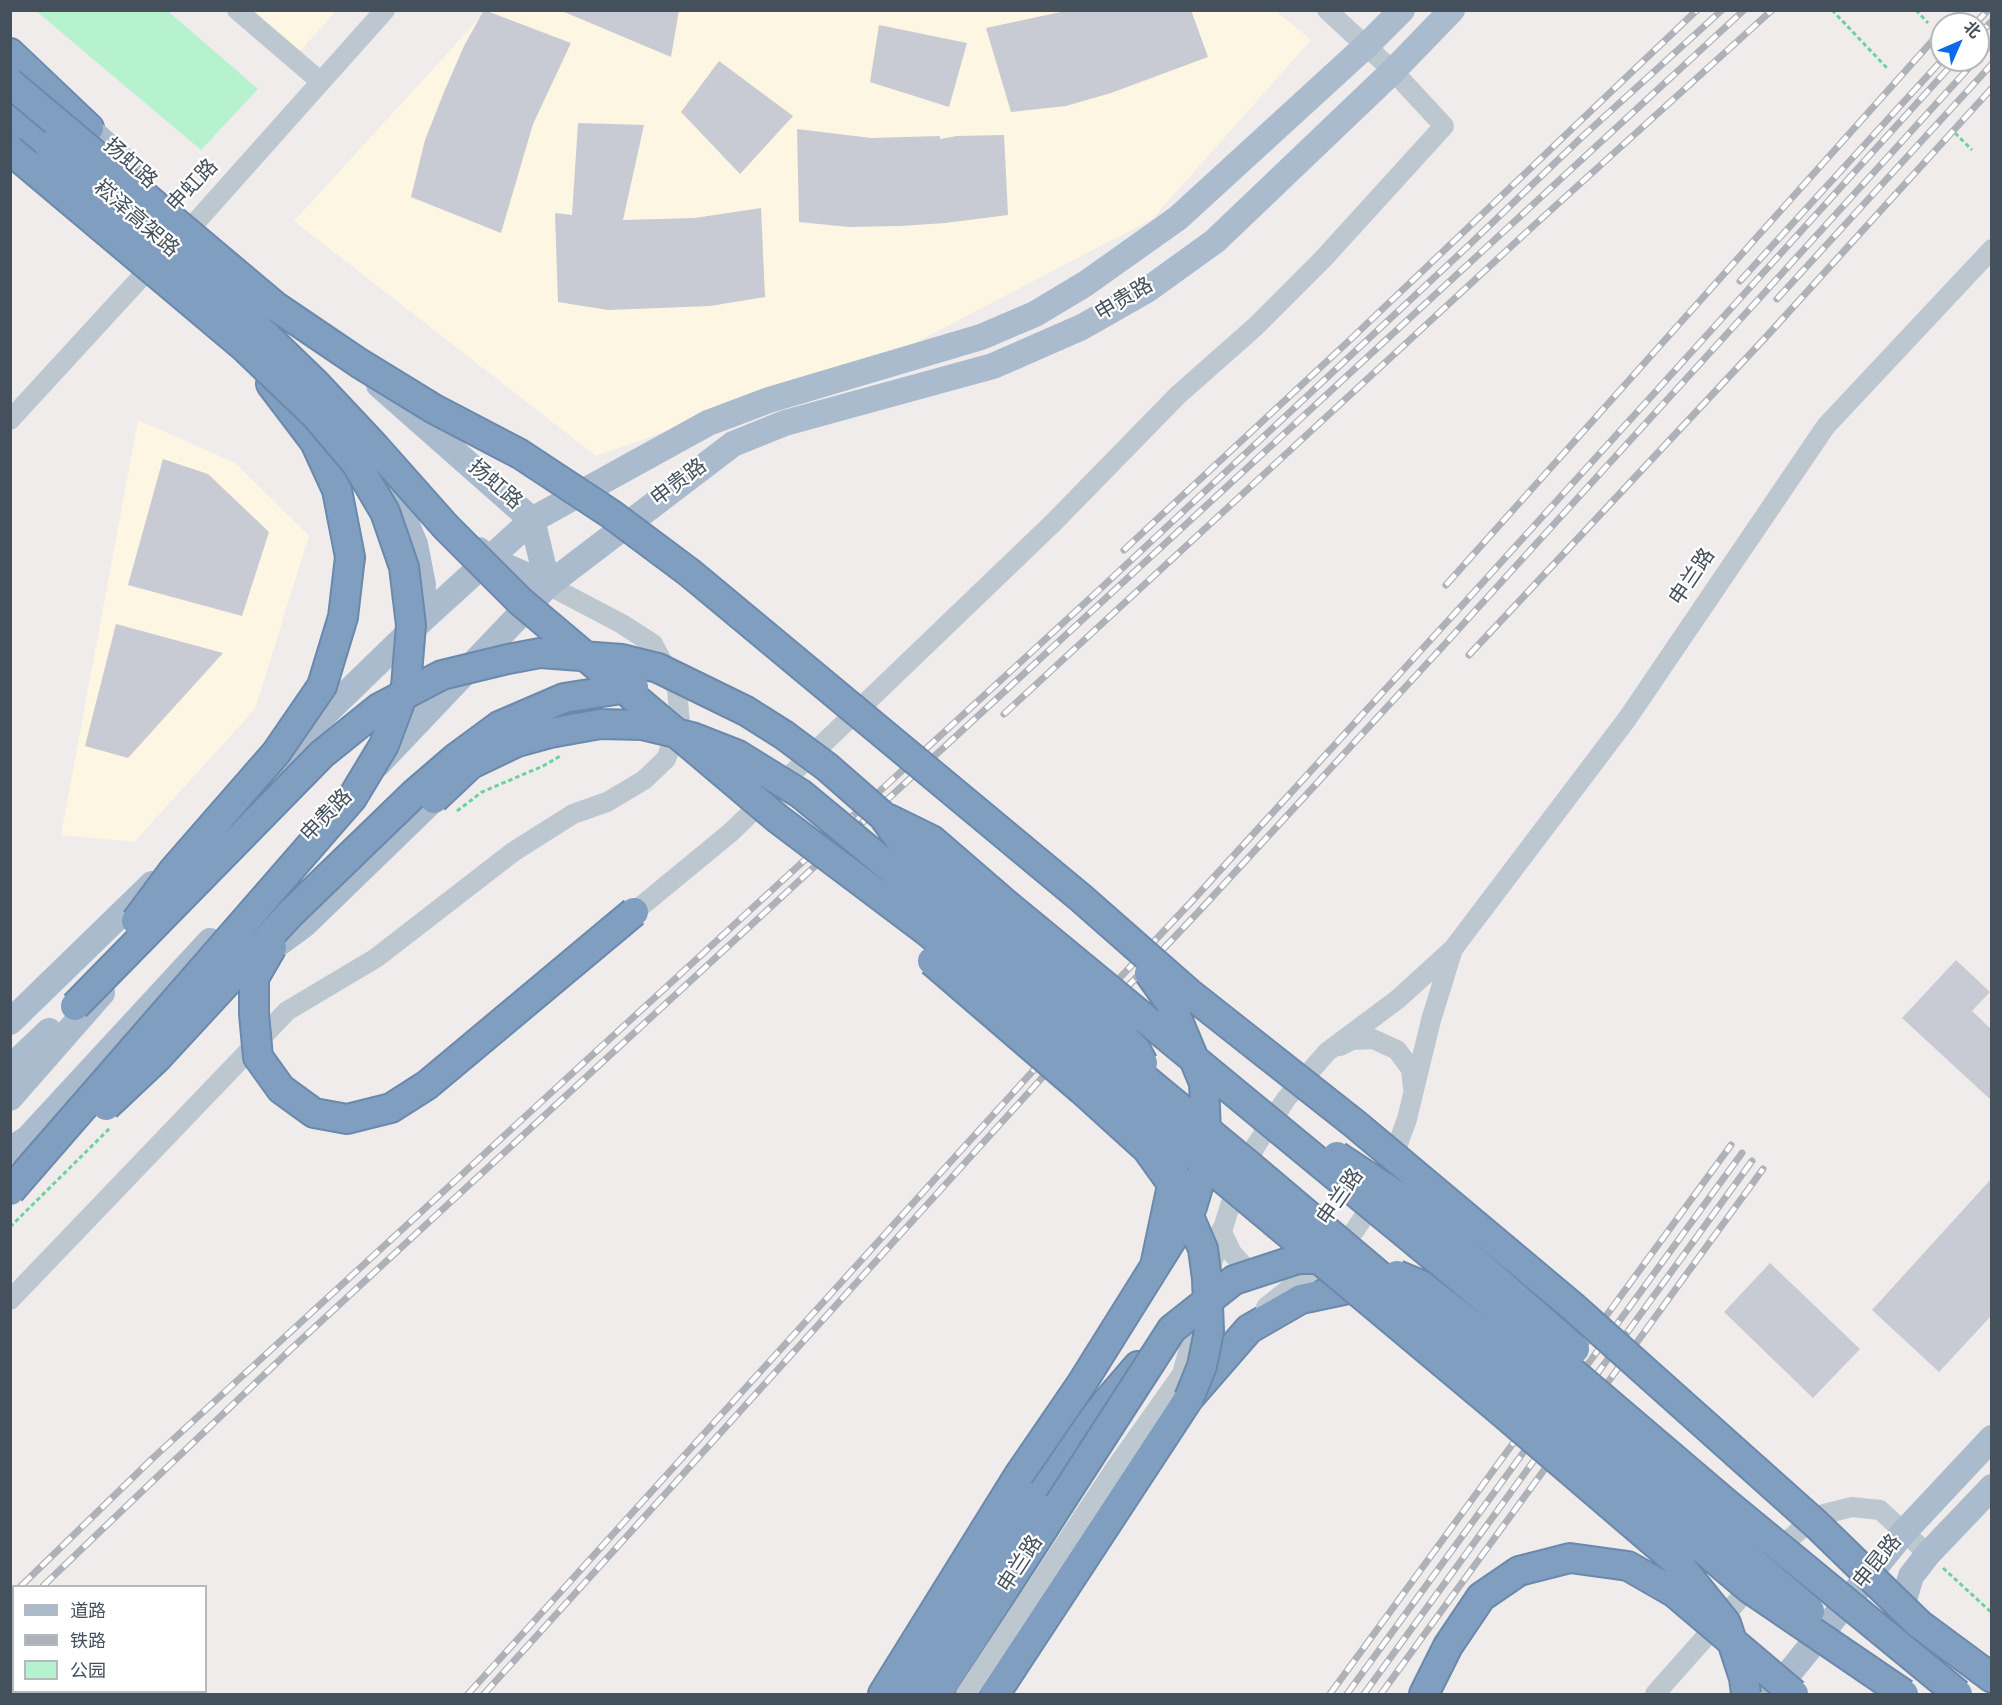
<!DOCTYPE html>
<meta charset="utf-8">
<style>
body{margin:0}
#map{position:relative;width:2002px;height:1705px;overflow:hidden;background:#f0ecec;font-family:Overpass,"Noto Sans SC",sans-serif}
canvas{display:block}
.frame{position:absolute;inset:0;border:12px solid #44505b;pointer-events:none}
.legend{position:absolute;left:12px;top:1585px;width:195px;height:108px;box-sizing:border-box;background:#fff;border:2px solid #b4b9bd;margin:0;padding:8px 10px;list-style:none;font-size:18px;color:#44505b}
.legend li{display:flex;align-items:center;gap:12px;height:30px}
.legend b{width:30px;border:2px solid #b4b9bd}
.north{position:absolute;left:1930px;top:12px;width:60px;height:60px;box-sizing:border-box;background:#fff;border:2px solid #b4b9bd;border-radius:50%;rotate:45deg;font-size:16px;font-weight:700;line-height:24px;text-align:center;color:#44505b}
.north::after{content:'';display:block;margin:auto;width:21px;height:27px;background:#0c69ea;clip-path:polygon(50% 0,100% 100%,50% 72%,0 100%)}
</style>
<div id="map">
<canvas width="2002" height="1705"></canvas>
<div class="frame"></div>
<ul class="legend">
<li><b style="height:8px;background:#aabbce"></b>道路</li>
<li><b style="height:8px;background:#aeb2b8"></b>铁路</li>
<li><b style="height:16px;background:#b6f2ce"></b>公园</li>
</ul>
<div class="north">北</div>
</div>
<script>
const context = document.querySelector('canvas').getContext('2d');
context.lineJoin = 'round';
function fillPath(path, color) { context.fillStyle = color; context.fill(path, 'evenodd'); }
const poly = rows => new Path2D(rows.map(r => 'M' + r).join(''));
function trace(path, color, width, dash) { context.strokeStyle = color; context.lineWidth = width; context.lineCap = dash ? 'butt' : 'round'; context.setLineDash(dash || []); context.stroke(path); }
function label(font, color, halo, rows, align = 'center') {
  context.font = font + ' Overpass,"Noto Sans SC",sans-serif'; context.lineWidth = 4.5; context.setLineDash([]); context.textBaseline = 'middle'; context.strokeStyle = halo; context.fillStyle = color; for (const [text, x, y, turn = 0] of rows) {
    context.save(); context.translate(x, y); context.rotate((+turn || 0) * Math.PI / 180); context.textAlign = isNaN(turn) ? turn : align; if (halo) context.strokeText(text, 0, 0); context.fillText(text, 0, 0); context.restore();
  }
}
const commercial = poly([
 [1275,10,1311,40,1152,219,909,346,596,456,294,221,486,11],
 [253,11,336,11,300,51],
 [138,420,235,463,309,536,255,709,134,842,61,835]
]);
const green = poly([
 [36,11,168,11,258,89,201,150]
]);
const building = poly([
 [484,10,571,43,533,124,501,233,411,197,425,140,444,92,464,46],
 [562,10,679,10,671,57,562,11],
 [1070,10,1191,10,1208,57,1111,93,1066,106,1011,112,986,28],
 [879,25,967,43,949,107,870,82],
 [719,61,793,116,740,174,681,112],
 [578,123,644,125,623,220,695,218,761,208,765,297,710,306,608,310,558,302,555,213,572,215],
 [797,129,871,138,940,136,940,139,957,136,1004,135,1008,215,945,223,901,226,849,227,799,222],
 [163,459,208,474,269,532,242,616,128,585],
 [116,624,223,653,128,758,85,746],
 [1956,960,1990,992,1972,1011,1992,1030,1992,1101,1902,1018],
 [1992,1178,1992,1315,1939,1372,1872,1310],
 [1770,1263,1860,1349,1813,1398,1724,1312]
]);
const path = poly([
 [1832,10,1887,68],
 [1916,10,1928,23],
 [1955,133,1972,150],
 [457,811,482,792,543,766,562,755],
 [10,1227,110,1128],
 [1943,1568,1992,1613]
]);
const minor = poly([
 [237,10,321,82],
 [178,240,195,223,385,10],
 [10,420,157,260],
 [634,912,730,833,1053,523,1178,395,1255,327,1323,259,1444,126,1393,71,1327,10],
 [1340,1046,1352,1040,1373,1039,1397,1050,1411,1069,1413,1088],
 [1221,1230,1232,1253,1251,1274,1261,1276],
 [1210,1270,1234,1193,1255,1147,1286,1099,1327,1052,1398,999,1453,949,1627,719,1826,426,1992,249],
 [10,1300,287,1011,376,958,513,852,573,814,607,802,644,780,666,759,680,723,677,689,653,644,622,624,548,585],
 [1266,1307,1310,1272,1355,1230,1381,1191,1407,1119,1431,1020,1453,949],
 [1182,1374,1201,1305],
 [1775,1557,1786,1542,1816,1516,1852,1507,1880,1510,1928,1554],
 [966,1694,1114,1470,1182,1374,1191,1366],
 [1655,1694,1757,1579]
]);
const major = poly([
 [73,115,142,177],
 [379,385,532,520,548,585],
 [373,453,396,499,415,544,423,585,421,621],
 [479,550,489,559,548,585],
 [288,747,325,714,421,621,532,520,708,423,769,400,981,337,1035,314,1085,284,1178,218,1367,45,1402,10],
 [378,764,548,585,733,444,785,423,993,366,1082,327,1147,290,1215,241,1393,71,1452,10],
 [251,812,309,736],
 [263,955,305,924,434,799],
 [10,1022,152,884],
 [10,1068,49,1031],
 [10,1098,102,993],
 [10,1150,28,1138,210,941],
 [1907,1625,1903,1603,1911,1576,1928,1554,1992,1487],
 [1772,1694,1903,1533,1992,1438]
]);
const highway = poly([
 [10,53,89,128],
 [10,116,49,146],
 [271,384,315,442,337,490,350,557],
 [1919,1624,1992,1678],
 [883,1694,1019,1475],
 [912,1694,1037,1490,1107,1402,1138,1366],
 [937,1694,1059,1504],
 [995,1694,1189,1398,1249,1329,1301,1299,1362,1286,1373,1287],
 [1424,1694,1448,1646,1481,1597,1519,1571]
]);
const rail = poly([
 [1948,24,1960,10],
 [1975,24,1988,10],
 [1978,36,1992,21],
 [1978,58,1992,43],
 [1740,281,1942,60],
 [1777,299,1992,64],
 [1124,550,1352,338,1697,10],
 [1446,585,1942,30],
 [1469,655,1766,337,1992,88],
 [1004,714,1530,229,1772,10],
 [21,1586,154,1457,1099,590,1467,247,1582,137,1722,10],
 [43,1586,290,1350,1744,10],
 [10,1597,14,1594],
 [10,1618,14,1615],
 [468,1694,1051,1051,1193,900,1466,601,1956,60],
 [484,1694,1059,1059,1203,907,1445,644,1976,60],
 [1330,1694,1731,1145],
 [1347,1694,1742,1153],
 [1364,1694,1752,1161],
 [1381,1694,1763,1169]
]);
const highwayBridge = poly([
 [10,83,275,306,359,363,434,409,520,454,611,514,690,573,1081,898,1189,993,1355,1124,1572,1306,1816,1524,1919,1624],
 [49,146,257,327,315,383,375,447,446,527,520,601,778,819,928,932,1497,1408,1676,1561,1726,1623,1744,1678,1746,1694],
 [10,150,243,346,315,415,356,463,385,512,404,567,411,625,406,686,384,745,352,798,10,1191],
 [434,799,471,764,517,742,550,733,600,724,642,725,692,737,738,755,801,794,1250,1166,1750,1589,1904,1694],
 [887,818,932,840,1006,904,1543,1347,1727,1504,1958,1694],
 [136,921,173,871,276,753,322,686,343,617,350,557],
 [272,947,254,978,254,1014,258,1057,281,1089,314,1113,347,1119,391,1108,427,1085,634,912],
 [932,961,1082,1090,1147,1149,1180,1195,1203,1249,1207,1279,1209,1331,1202,1366,1189,1398],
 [75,1006,322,754,379,708,442,675,508,659,540,653,622,659,658,668,746,711,784,735,827,767,883,816,913,858,1037,963,1098,1011,1136,1050,1143,1063],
 [106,1106,158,1057,290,914,414,794,457,757,499,726,564,698,634,687],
 [1337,1156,1408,1203,1575,1349],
 [1155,1266,1174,1176,1170,1127],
 [1397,1275,1421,1285,1523,1365,1810,1611],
 [1019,1475,1082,1383,1192,1207,1207,1157,1204,1083,1171,1004,1149,973],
 [1059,1504,1172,1329,1234,1280,1298,1259,1328,1259],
 [1519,1571,1570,1558,1628,1566,1675,1593,1794,1694]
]);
const streetNames = [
 ["扬虹路",129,165,42],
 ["申虹路",194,187,-47],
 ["崧泽高架路",135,220,41],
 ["申贵路",1125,301,-31],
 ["申贵路",680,484,-37],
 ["扬虹路",494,486,41],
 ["申兰路",1694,578,-56],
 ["申贵路",328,817,-46],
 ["申兰路",1342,1198,-55],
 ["申昆路",1879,1563,-51],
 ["申兰路",1022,1565,-57]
];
fillPath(commercial, '#fdf6e3');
fillPath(green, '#b6f2ce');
fillPath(building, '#c8cbd3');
trace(highway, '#6b89ac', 32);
trace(path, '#6cd2a2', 3, [4.5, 3]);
trace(minor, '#bcc7d0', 20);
trace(major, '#aabbce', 26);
trace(highway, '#809ec0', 28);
trace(rail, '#aeb2b8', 7);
trace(rail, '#fff', 4.5, [14]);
trace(highwayBridge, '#6b89ac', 32, []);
trace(highwayBridge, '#809ec0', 28);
label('21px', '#44505b', '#fff', streetNames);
</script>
